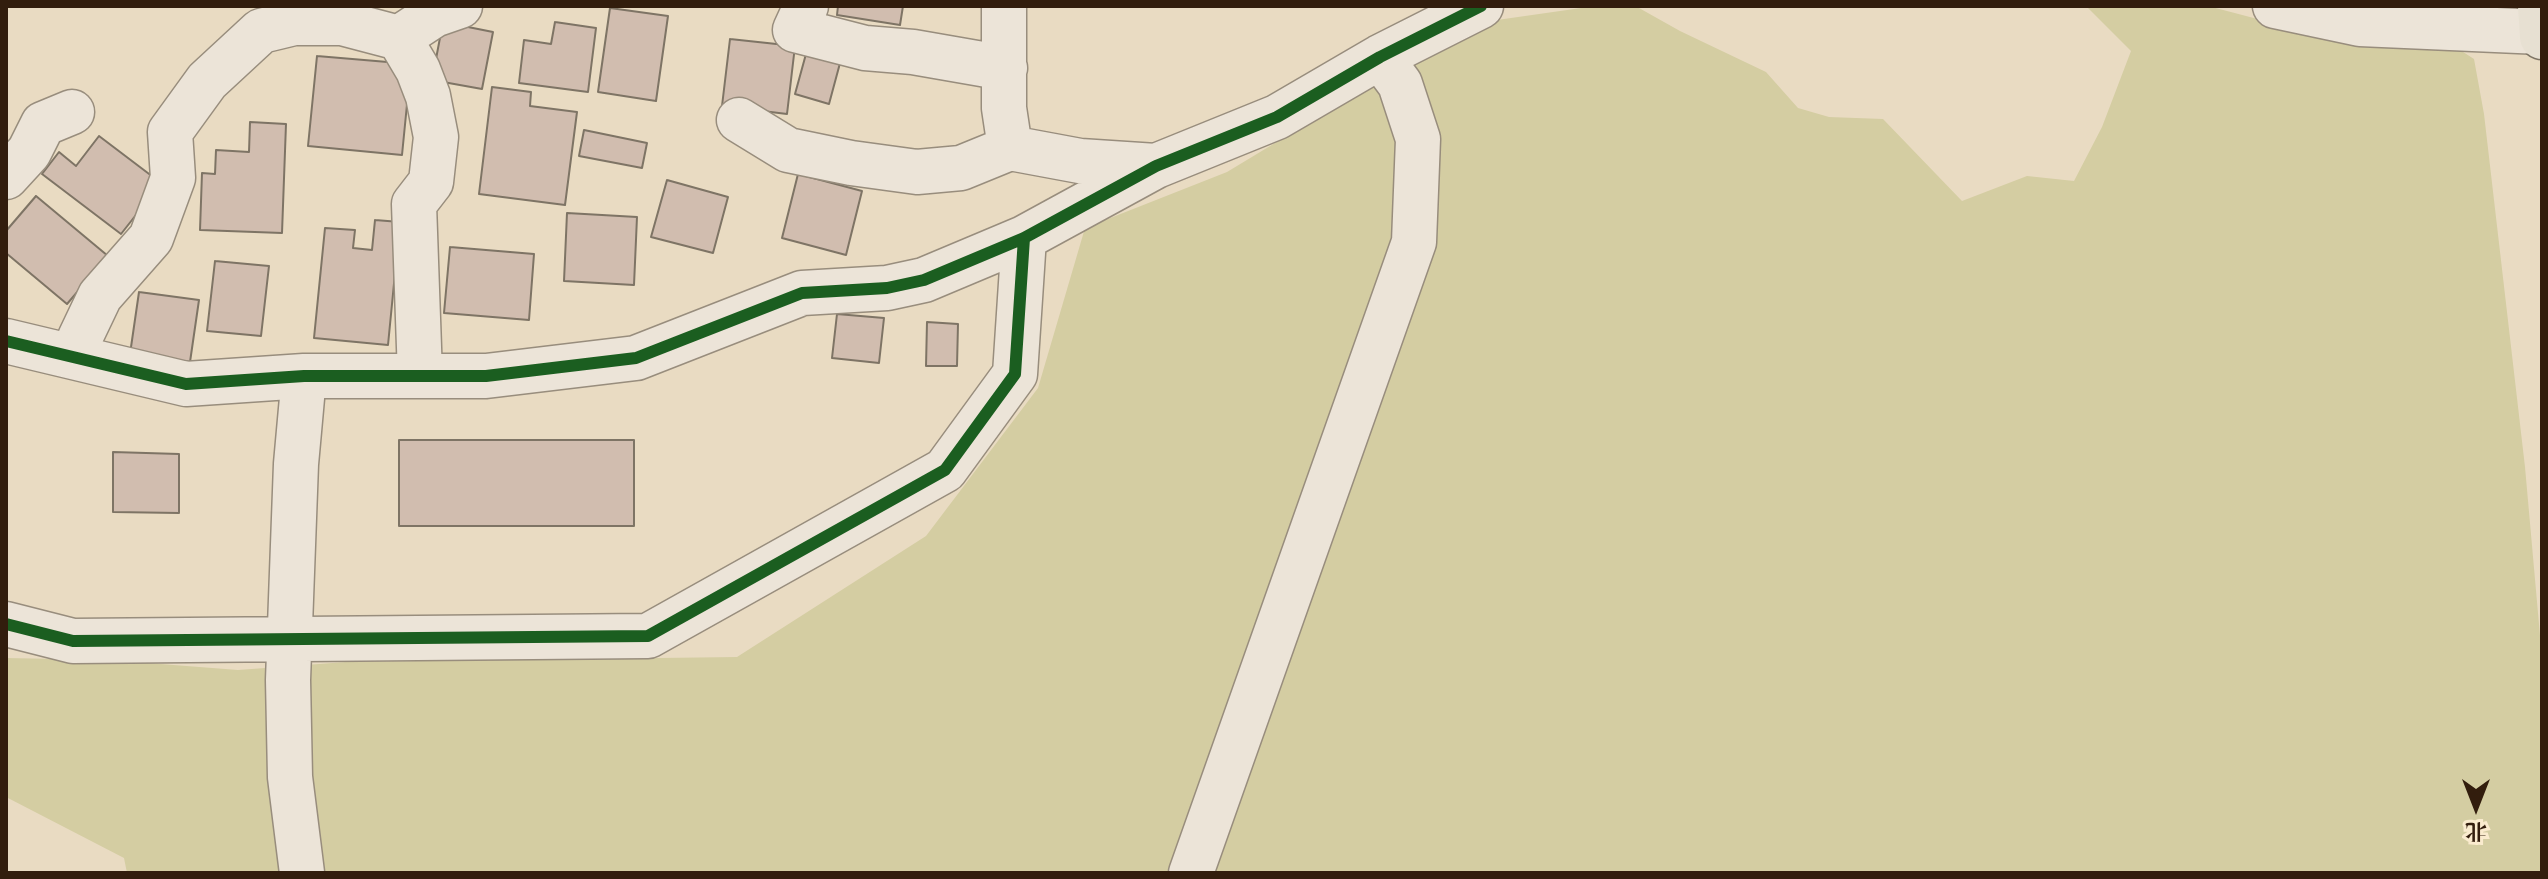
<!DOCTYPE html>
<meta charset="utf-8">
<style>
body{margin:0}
#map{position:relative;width:2548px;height:879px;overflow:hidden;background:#e9dbc2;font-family:"Libre Caslon Text","Noto Serif SC",serif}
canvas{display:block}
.frame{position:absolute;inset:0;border:8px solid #321d0d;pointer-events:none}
.north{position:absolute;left:2436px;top:767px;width:80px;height:80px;-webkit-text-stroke:6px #faebce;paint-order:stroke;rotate:180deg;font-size:22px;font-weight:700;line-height:32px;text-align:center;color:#321d0d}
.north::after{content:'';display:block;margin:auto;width:28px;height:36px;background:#321d0d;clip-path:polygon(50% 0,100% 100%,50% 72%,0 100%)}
</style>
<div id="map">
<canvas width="2548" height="879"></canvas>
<div class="frame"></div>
<div class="north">北</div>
</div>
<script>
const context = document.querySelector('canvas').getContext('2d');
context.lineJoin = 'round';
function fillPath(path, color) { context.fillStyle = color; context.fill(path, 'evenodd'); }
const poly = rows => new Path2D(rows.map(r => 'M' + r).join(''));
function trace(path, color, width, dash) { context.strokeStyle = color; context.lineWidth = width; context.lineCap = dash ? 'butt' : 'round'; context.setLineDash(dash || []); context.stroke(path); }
const green = poly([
 [1595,6,1639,8,1680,31,1766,72,1798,108,1829,117,1883,119,1962,201,2027,176,2074,181,2102,127,2131,51,2086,6,2208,6,2345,42,2460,50,2474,59,2484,114,2525,467,2542,658,2542,873,127,873,124,858,6,797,6,658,109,660,238,670,346,662,737,657,926,536,1038,388,1085,228,1227,172,1386,76,1497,20]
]);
const building = poly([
 [838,6,903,6,900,25,837,15,838,6],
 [610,8,668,16,656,101,598,92,610,8],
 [443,22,493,32,482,89,432,80,443,22],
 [555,22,596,28,588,92,519,83,524,40,551,44,555,22],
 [730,39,795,46,787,114,722,106,730,39],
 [809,43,843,52,829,104,795,94,809,43],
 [317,56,411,64,402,155,308,146,317,56],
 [492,87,531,92,530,106,577,112,565,205,479,194,492,87],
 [250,122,286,124,282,233,200,230,202,173,215,174,216,150,249,152,250,122],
 [584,130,647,143,642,168,579,156,584,130],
 [99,136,161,183,121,234,42,174,59,152,76,166,99,136],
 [798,174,862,191,846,255,782,238,798,174],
 [667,180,728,197,713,253,651,237,667,180],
 [36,196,108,256,67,304,6,253,6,231,36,196],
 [567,213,637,217,634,285,564,281,567,213],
 [375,220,400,222,388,345,314,338,325,228,355,230,353,248,372,250,375,220],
 [450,247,534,254,529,320,444,313,450,247],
 [215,261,269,266,261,336,207,331,215,261],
 [139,292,199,300,190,362,130,354,139,292],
 [837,314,884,318,879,363,832,358,837,314],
 [927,322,958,324,957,366,926,366,927,322],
 [399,440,634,440,634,526,399,526,399,440],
 [113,452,179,454,179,513,113,512,113,452]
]);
const minor = poly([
 [806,6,795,30,865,48,913,52,1005,68],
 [1004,6,1004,108,1010,148,1080,161,1156,166],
 [2275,6,2360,24,2541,32],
 [399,38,434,15,460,6],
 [739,120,788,150,851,163,917,172,961,168,1010,148],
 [6,177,29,152,43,124,72,112],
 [6,341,186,384,304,376,486,376,636,358,802,293,887,288,924,280,1024,238,1156,166,1277,117,1380,57,1481,6],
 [75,356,80,338,100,296,151,238,173,178,170,132,207,81,261,31,294,23,342,23,399,38,418,70,428,96,436,137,431,182,414,204,420,376],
 [6,624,73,641,648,636,945,470,1015,374,1024,238],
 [302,873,290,777,288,680,296,464,304,376],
 [1191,873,1414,242,1418,139,1400,84,1380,57]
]);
const major = poly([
 [2540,6,2542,37]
]);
const cycleway = poly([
 [6,341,186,384,304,376,486,376,636,358,802,293,887,288,924,280,1024,238,1156,166,1277,117,1380,57,1481,6],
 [6,624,73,641,648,636,945,470,1015,374,1024,238]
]);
fillPath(green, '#d4cda2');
fillPath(building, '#d1bdaf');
trace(building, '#7e7465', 2);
trace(minor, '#988d7d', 47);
trace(major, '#7e7465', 47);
trace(minor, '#ece4d8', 44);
trace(major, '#e7e0d2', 44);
trace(cycleway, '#1b5e20', 12);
</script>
